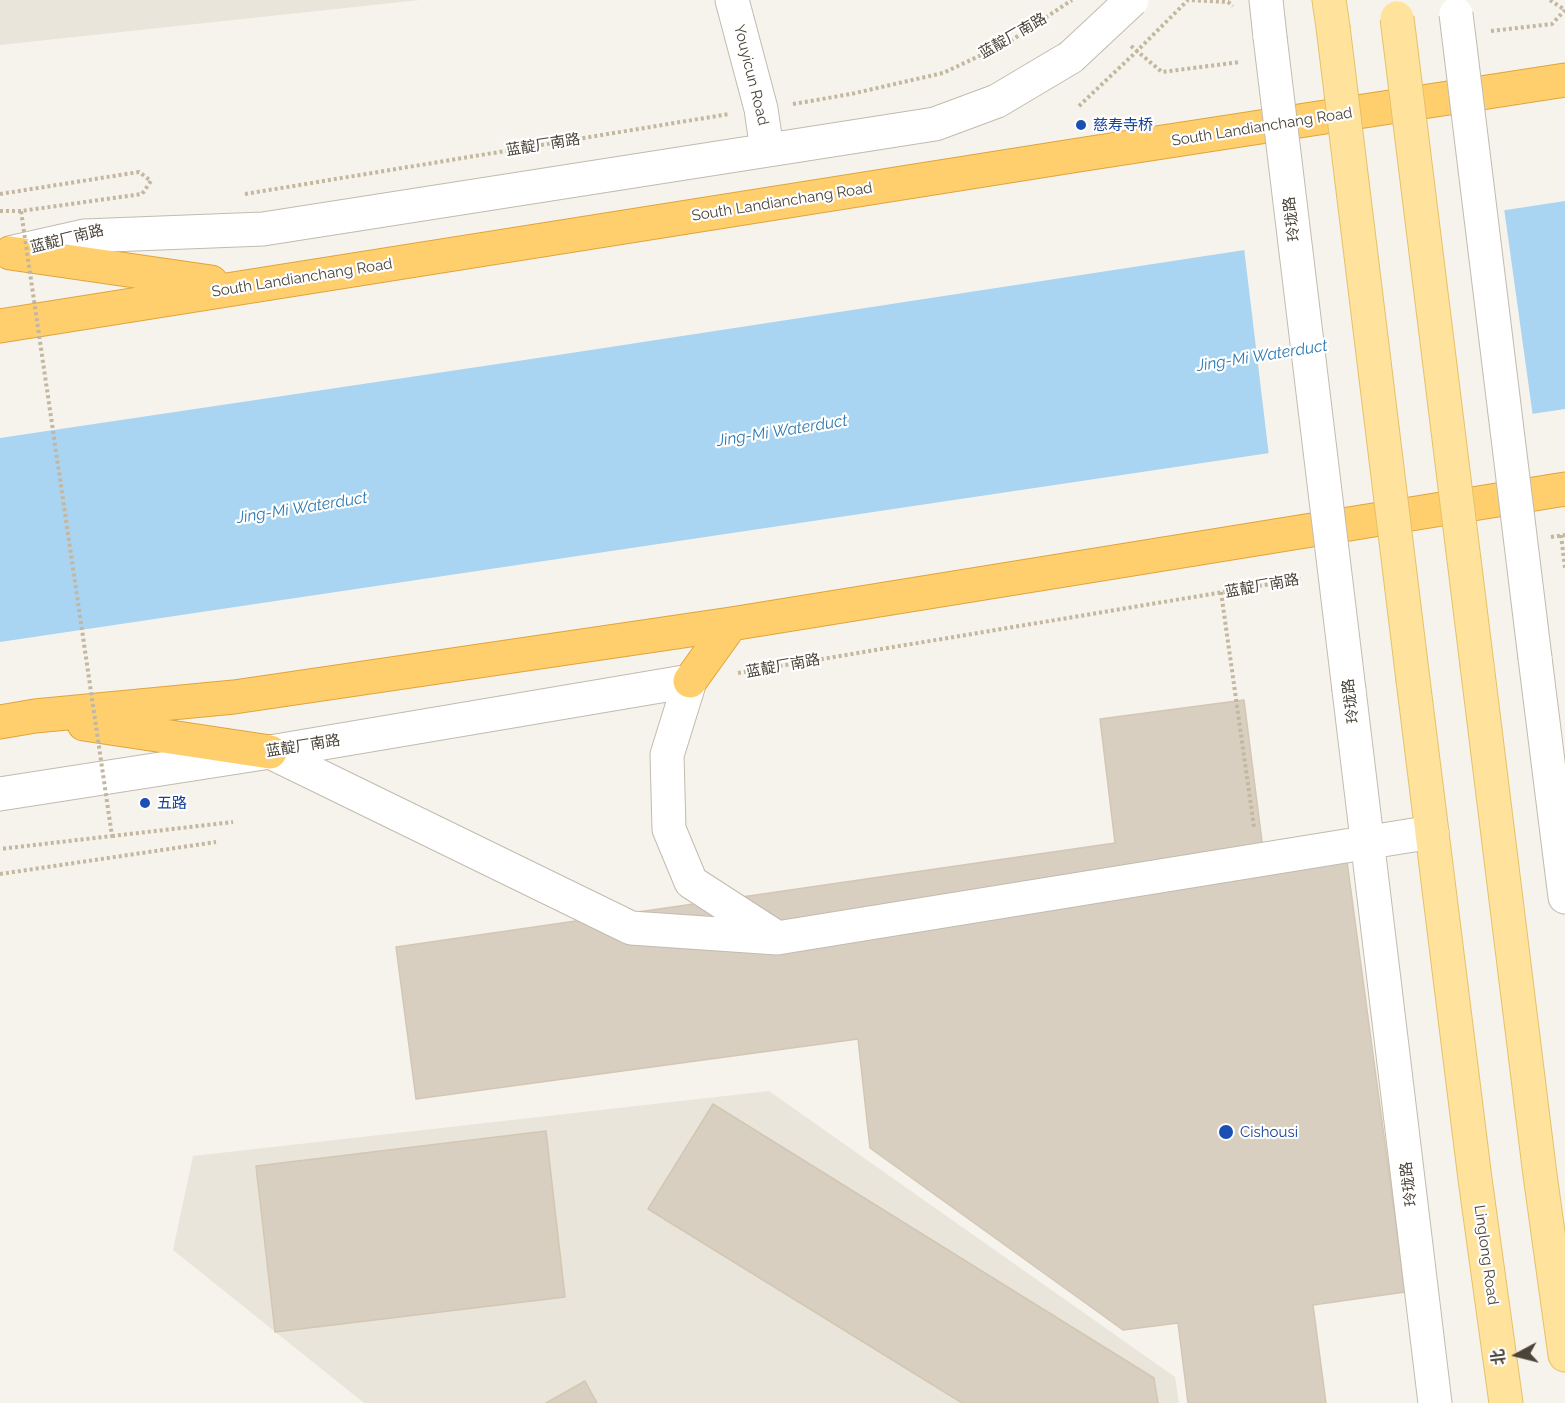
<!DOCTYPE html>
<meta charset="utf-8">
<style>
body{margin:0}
#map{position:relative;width:1565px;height:1403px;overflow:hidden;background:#f6f3ec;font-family:Raleway,"Noto Sans SC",sans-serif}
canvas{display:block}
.north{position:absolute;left:1487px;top:1325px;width:60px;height:60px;-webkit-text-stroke:4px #fff;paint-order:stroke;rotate:263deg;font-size:16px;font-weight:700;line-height:24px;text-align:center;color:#4b4439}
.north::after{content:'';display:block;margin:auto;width:21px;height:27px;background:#4b4439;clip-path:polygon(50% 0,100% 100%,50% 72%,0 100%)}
</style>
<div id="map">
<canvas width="1565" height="1403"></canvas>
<div class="north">北</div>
</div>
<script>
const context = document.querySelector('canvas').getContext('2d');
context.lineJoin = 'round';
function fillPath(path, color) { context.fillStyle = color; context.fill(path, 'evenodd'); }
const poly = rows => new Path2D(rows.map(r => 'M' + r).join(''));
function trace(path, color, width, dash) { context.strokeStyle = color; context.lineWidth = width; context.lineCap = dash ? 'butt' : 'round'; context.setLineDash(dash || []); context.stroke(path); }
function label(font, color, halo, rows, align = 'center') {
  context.font = font + ' Raleway,"Noto Sans SC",sans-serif'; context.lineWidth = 4.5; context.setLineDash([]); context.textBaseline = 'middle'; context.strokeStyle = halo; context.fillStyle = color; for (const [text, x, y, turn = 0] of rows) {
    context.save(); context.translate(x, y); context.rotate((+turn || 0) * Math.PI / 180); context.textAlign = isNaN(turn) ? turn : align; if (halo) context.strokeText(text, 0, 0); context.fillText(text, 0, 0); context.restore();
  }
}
const residential = poly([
 [0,0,420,0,0,45],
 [769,1091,1175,1377,1179,1403,364,1403,173,1250,193,1156]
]);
const water = poly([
 [1565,201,1565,409,0,642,0,438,558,355]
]);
const pier = poly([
 [1504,208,1533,417,1269,456,1244,248]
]);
const building = poly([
 [1244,700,1265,865,1346,854,1405,1292,1313,1305,1326,1403,1188,1403,1178,1323,1123,1330,870,1148,858,1039,416,1099,396,947,1115,843,1100,719,1244,700],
 [713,1104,1154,1378,1158,1403,962,1403,648,1209,713,1104],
 [546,1131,565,1297,275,1332,256,1166,546,1131],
 [585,1381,597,1403,546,1403,585,1381]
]);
const path = poly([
 [1550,0,1565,10],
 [1491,31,1552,24,1565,10],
 [1131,46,1162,72,1240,62],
 [793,104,851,94,943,73,1009,42,1072,0],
 [1079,106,1137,51,1188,0,1228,2,1233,6],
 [245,194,729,114],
 [0,211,21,211],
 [1561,535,1565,568],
 [1551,537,1565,535],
 [1221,592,1254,827],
 [738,673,1301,579],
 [112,836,233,822],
 [0,874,216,842]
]);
const minor = poly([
 [732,0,761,109,767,150],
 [1266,0,1270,37],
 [13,252,84,236,263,229,935,124,997,101,1071,57],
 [1535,658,1565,897],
 [1349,690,1435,1403],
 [270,752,631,928,777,938,1432,832],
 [0,794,270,752,690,681,667,755,669,829,691,882,776,937]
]);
const major = poly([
 [1329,0,1333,27],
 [1477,665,1540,1175,1565,1355],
 [1413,680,1475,1179,1506,1403]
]);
const highway = poly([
 [10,253,211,282],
 [0,326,1085,154,1565,80],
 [690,681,731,624],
 [0,722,35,716,234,697,731,624,1565,489],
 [84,724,270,752]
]);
const pathBridge = poly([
 [0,194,139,172,151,181,142,194,21,211,112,836,0,849]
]);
const minorBridge = poly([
 [1456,14,1535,658],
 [1270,37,1349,690],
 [1071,57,1132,0]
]);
const majorBridge = poly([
 [1397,18,1477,665],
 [1333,27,1413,680]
]);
const markers = [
 [1081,125,6,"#1a4fb4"],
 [145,803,6,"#1a4fb4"],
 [1226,1132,8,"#1a4fb4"]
];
const streetNames = [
 ["蓝靛厂南路",1013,36,-30],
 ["Youyicun Road",751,75,76],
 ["South Landianchang Road",1262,127,-9],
 ["蓝靛厂南路",543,145,-9],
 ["South Landianchang Road",782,202,-9],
 ["玲珑路",1292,219,-97],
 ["蓝靛厂南路",67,239,-14],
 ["South Landianchang Road",302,278,-9],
 ["蓝靛厂南路",1262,586,-10],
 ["蓝靛厂南路",783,666,-10],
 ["玲珑路",1351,701,-97],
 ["蓝靛厂南路",303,746,-9],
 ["玲珑路",1409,1184,-97],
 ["Linglong Road",1486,1255,82]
];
const transitNames = [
 ["慈寿寺桥",1093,125],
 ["五路",157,803],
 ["Cishousi",1240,1132]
];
const waterNames = [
 ["Jing-Mi Waterduct",1262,356,-9],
 ["Jing-Mi Waterduct",782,431,-9],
 ["Jing-Mi Waterduct",302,508,-9]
];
fillPath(residential, '#eae5da');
fillPath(water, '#a9d4f2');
fillPath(pier, '#f6f3ec');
fillPath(building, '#d8cfc1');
trace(building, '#d3c7b4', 1.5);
trace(minor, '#c2bbae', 35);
trace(major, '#e6c16a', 35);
trace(highway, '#e0a43c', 35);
trace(path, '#c4b79f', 4, [3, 3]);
trace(minor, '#fff', 33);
trace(major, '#ffe39c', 33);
trace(highway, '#ffcf6e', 33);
trace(minorBridge, '#c2bbae', 35, []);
trace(majorBridge, '#e6c16a', 35, []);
trace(pathBridge, '#c4b79f', 4, [3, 3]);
trace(minorBridge, '#fff', 33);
trace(majorBridge, '#ffe39c', 33);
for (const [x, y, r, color] of markers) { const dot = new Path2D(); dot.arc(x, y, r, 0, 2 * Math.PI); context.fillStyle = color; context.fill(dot); trace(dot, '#fff', 2); }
label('15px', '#4b4439', '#fff', streetNames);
label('15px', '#164399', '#fff', transitNames, 'left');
label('italic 16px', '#2e7ab2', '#fff', waterNames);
</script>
